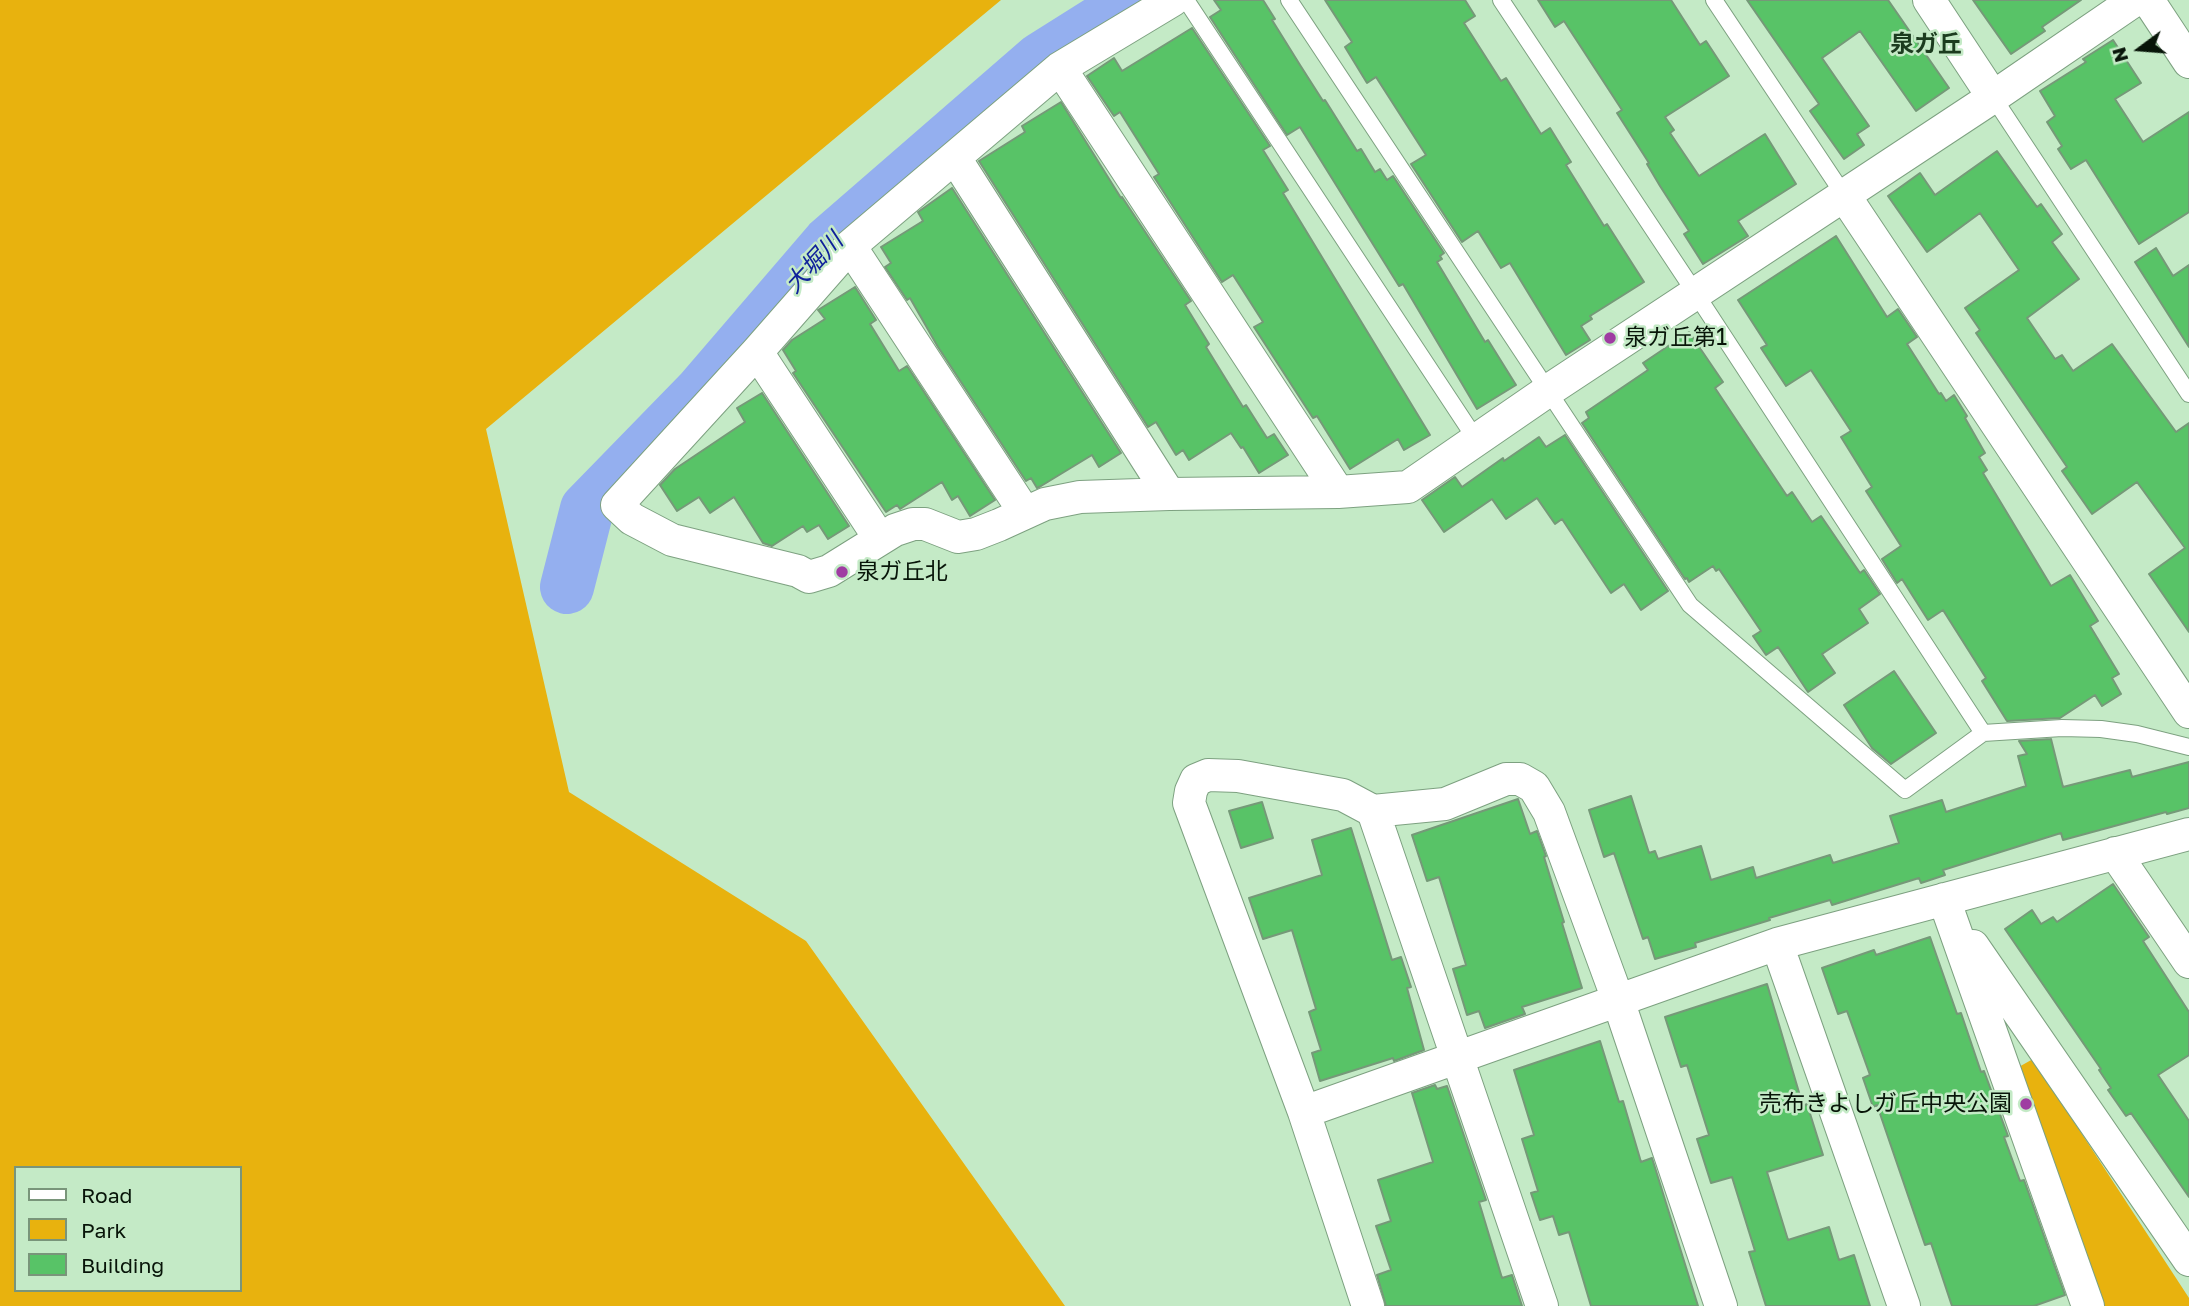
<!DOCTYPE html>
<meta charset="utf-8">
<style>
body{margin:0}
#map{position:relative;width:2189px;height:1306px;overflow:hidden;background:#c4eac6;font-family:"Golos Text",sans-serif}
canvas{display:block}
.legend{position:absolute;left:14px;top:1166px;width:228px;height:126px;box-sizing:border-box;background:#c4eac6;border:2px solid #79957a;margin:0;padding:9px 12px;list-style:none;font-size:21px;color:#081509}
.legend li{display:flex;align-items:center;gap:14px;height:35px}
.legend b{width:35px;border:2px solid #79957a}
.north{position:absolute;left:2105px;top:14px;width:70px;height:70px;-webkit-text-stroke:5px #c4eac6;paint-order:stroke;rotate:254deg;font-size:19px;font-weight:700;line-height:28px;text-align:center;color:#081509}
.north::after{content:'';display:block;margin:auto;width:24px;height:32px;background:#081509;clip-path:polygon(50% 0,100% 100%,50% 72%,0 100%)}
</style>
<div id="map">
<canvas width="2189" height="1306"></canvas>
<ul class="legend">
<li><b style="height:9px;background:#fff"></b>Road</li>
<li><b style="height:19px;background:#e8b20e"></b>Park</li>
<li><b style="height:19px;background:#58c367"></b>Building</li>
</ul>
<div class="north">N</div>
</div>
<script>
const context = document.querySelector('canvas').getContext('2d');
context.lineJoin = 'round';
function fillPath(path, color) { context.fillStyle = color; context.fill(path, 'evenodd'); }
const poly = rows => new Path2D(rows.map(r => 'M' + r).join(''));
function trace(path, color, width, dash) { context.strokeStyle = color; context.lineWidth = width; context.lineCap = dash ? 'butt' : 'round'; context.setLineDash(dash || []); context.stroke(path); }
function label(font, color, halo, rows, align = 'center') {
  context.font = font + ' "Golos Text","Noto Sans JP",sans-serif'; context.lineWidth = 5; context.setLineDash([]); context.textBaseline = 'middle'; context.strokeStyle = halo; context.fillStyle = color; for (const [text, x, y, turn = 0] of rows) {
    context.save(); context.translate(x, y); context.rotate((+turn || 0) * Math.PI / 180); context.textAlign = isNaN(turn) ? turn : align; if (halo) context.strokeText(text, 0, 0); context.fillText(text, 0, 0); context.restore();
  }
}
const green = poly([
 [0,0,1001,0,486,429,569,792,806,941,1065,1306,0,1306],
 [16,1168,240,1168,240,1290,16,1290],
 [2033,1059,2189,1298,2189,1306,2102,1306,2017,1068]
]);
const river = poly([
 [567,587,587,509,701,392,829,243,1041,59,1135,0]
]);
const building = poly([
 [1214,0,1263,0,1275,19,1272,20,1300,65,1323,101,1325,100,1357,151,1361,149,1375,172,1380,169,1387,180,1393,176,1444,253,1440,256,1442,259,1437,262,1485,342,1488,340,1516,385,1477,409,1403,284,1399,286,1300,127,1287,135,1210,17,1221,10,1214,0],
 [1325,0,1465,0,1475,16,1464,23,1501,81,1506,78,1541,134,1550,128,1571,162,1566,165,1604,226,1607,224,1644,282,1590,316,1592,319,1581,326,1590,340,1566,355,1510,263,1501,268,1478,231,1462,242,1411,164,1426,155,1376,77,1367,83,1345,47,1352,42,1325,0],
 [1538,0,1671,0,1700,45,1706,41,1729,76,1665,117,1674,130,1670,133,1699,176,1765,134,1796,184,1738,221,1748,236,1703,264,1684,234,1689,231,1660,186,1647,164,1649,163,1617,113,1622,110,1564,21,1555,27,1538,0],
 [1747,0,1888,0,1949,88,1916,111,1860,31,1822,58,1869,126,1857,134,1864,145,1844,159,1810,111,1819,104,1747,0],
 [1973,0,2081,0,2042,27,2045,31,2011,54,1973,0],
 [1192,28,1270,146,1263,150,1288,190,1283,193,1430,435,1404,450,1398,439,1350,469,1317,416,1313,418,1254,327,1263,322,1233,275,1222,282,1154,177,1159,174,1120,112,1114,116,1087,76,1114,58,1122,71,1192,28],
 [2113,40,2141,83,2115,99,2143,142,2189,112,2189,212,2139,244,2086,160,2071,169,2058,149,2062,146,2047,122,2055,116,2040,91,2086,62,2083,59,2113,40],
 [1061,102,1121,198,1122,197,1191,301,1185,305,1209,344,1206,347,1243,407,1246,405,1267,438,1274,434,1288,455,1259,473,1243,447,1241,448,1231,433,1189,460,1183,450,1176,455,1156,422,1148,427,979,161,1025,132,1022,126,1061,102],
 [1997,151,2037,207,2041,204,2062,234,2052,242,2079,279,2027,318,2055,359,2062,355,2073,371,2112,344,2176,432,2189,423,2189,632,2149,574,2185,548,2137,482,2092,514,2062,471,2067,467,1976,333,1980,330,1965,308,2019,270,1980,213,1927,252,1888,196,1920,173,1935,195,1997,151],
 [952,188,1121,453,1099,467,1092,455,1041,486,1037,488,1031,478,1026,481,938,347,910,298,907,300,885,267,891,263,881,247,923,221,918,212,952,188],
 [1836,236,1887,317,1898,309,1917,337,1907,344,1939,394,1941,393,1946,401,1954,395,1967,416,1965,418,1985,453,1979,457,1987,470,1983,473,2051,586,2070,575,2098,621,2090,626,2119,674,2112,678,2121,694,2102,706,2095,695,2060,718,2007,721,1982,681,1986,678,1943,610,1928,620,1902,579,1897,583,1882,559,1901,546,1866,491,1872,487,1841,437,1851,431,1811,370,1786,386,1761,348,1767,345,1738,300,1836,236],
 [2156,248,2173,276,2189,265,2189,347,2135,262,2156,248],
 [855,287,876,320,870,324,899,371,907,366,995,500,970,516,958,496,952,500,942,482,900,509,897,505,886,512,793,373,796,371,783,350,792,340,825,319,818,310,855,287],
 [1689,332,1723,382,1715,388,1787,496,1792,492,1812,522,1821,516,1860,573,1864,570,1880,594,1859,609,1868,623,1822,654,1835,673,1808,692,1778,647,1766,655,1753,636,1761,631,1719,569,1716,571,1713,566,1689,582,1687,578,1685,579,1582,423,1589,418,1586,412,1648,370,1643,363,1689,332],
 [762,393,849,526,828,539,819,525,807,532,803,526,772,546,763,543,734,497,710,513,699,497,677,511,660,485,675,469,745,422,737,408,762,393],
 [1565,435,1668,591,1641,610,1624,584,1611,593,1562,519,1555,524,1537,498,1506,519,1492,499,1444,532,1422,500,1455,477,1462,487,1503,458,1504,461,1539,437,1546,447,1565,435],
 [1894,671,1936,733,1891,764,1872,748,1844,705,1894,671],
 [2051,739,2063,787,2130,770,2132,777,2189,762,2189,808,2167,814,2166,812,2063,840,2061,833,1943,870,1945,875,1921,883,1919,878,1832,905,1830,900,1769,918,1770,920,1695,943,1696,947,1655,959,1648,937,1643,939,1614,853,1604,857,1589,810,1631,796,1649,853,1655,851,1658,859,1701,846,1711,880,1753,867,1756,878,1830,855,1833,863,1899,843,1890,816,1942,800,1946,812,2026,786,2018,756,2027,754,2019,741,2051,739],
 [1518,799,1530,834,1537,831,1546,856,1544,857,1564,922,1562,923,1582,988,1522,1007,1525,1014,1485,1028,1479,1011,1467,1015,1453,969,1466,965,1439,877,1427,881,1412,835,1518,799],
 [1262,802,1273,838,1241,848,1229,811,1262,802],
 [1351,828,1392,960,1401,957,1411,987,1407,988,1424,1050,1394,1061,1393,1058,1320,1081,1312,1053,1321,1050,1309,1012,1316,1009,1292,930,1263,939,1249,898,1322,875,1312,840,1351,828],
 [2113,884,2149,937,2143,941,2189,1012,2189,1055,2158,1075,2189,1121,2189,1197,2131,1113,2126,1116,2108,1090,2111,1088,2099,1070,2101,1069,2005,929,2032,910,2041,924,2053,917,2057,922,2113,884],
 [1930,937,1957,1014,1961,1013,1981,1072,1984,1071,2008,1136,2004,1137,2020,1181,2024,1180,2065,1295,2034,1306,1952,1306,1931,1243,1925,1245,1877,1105,1873,1107,1863,1078,1870,1075,1847,1011,1838,1014,1822,968,1874,950,1876,955,1930,937],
 [1767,984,1803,1106,1807,1104,1823,1155,1767,1172,1788,1240,1829,1227,1839,1260,1854,1255,1870,1306,1766,1306,1749,1252,1755,1251,1732,1177,1711,1183,1697,1139,1709,1135,1687,1065,1681,1067,1665,1017,1767,984],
 [1600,1041,1619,1102,1623,1101,1641,1162,1652,1158,1698,1306,1591,1306,1569,1232,1559,1235,1553,1216,1540,1220,1531,1193,1538,1191,1522,1139,1534,1135,1514,1070,1600,1041],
 [1435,1085,1437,1089,1447,1086,1486,1200,1479,1202,1502,1278,1512,1275,1522,1306,1386,1306,1377,1275,1391,1270,1376,1226,1391,1221,1378,1180,1433,1162,1412,1093,1435,1085]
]);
const lane = poly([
 [1186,0,1477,441],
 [1289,0,1690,605,1905,790,1983,733],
 [1501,0,1696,294,1983,733,2062,728,2101,729,2137,734,2189,747],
 [1714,0,1844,195],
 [1993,97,2189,394]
]);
const street = poly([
 [1929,0,1993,97],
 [2148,0,2189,62],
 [1060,68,1173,0],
 [955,158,1169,494],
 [1844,195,2189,712],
 [850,246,1025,513],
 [757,352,880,539],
 [1338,492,1060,68,850,246,757,352,617,505,632,519,672,540,798,571,809,577,829,571,895,530,913,524,925,524,958,537,976,534,999,525,1045,504,1080,497,1169,494,1338,492,1408,487,1549,390,1993,97,2135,0],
 [1373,811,1542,1306],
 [2115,853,2189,962],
 [1944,899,2088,1306],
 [1777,944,1904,1306],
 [1973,946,2189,1260],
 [1304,1112,1777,944,2189,834],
 [1368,1306,1304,1112,1189,803,1191,791,1196,780,1208,775,1238,776,1343,795,1373,811,1445,804,1506,779,1520,779,1534,787,1549,812,1618,1000,1721,1306]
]);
const markers = [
 [1610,338,7,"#9f3ca2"],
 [842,572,7,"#9f3ca2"],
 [2026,1104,7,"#9f3ca2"]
];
const poiNames = [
 ["泉ガ丘第1",1624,338],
 ["泉ガ丘北",856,572],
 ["売布きよしガ丘中央公園",2012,1104,"right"]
];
const neighbourhoodNames = [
 ["泉ガ丘",1926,44]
];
const waterNames = [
 ["大堀川",814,263,-47]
];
fillPath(green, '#e8b20e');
trace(river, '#94afef', 54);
fillPath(building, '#58c367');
trace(building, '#759978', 2);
trace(lane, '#7da180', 18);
trace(street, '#7da180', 34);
trace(lane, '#fff', 16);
trace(street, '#fff', 32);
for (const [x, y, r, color] of markers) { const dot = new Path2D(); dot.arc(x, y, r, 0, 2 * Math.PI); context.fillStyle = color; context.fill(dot); trace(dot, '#c4eac6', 2.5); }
label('23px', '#081509', '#c4eac6', poiNames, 'left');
label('bold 24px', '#1c3c1f', '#c4eac6', neighbourhoodNames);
label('italic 24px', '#0f209b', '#c4eac6', waterNames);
</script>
